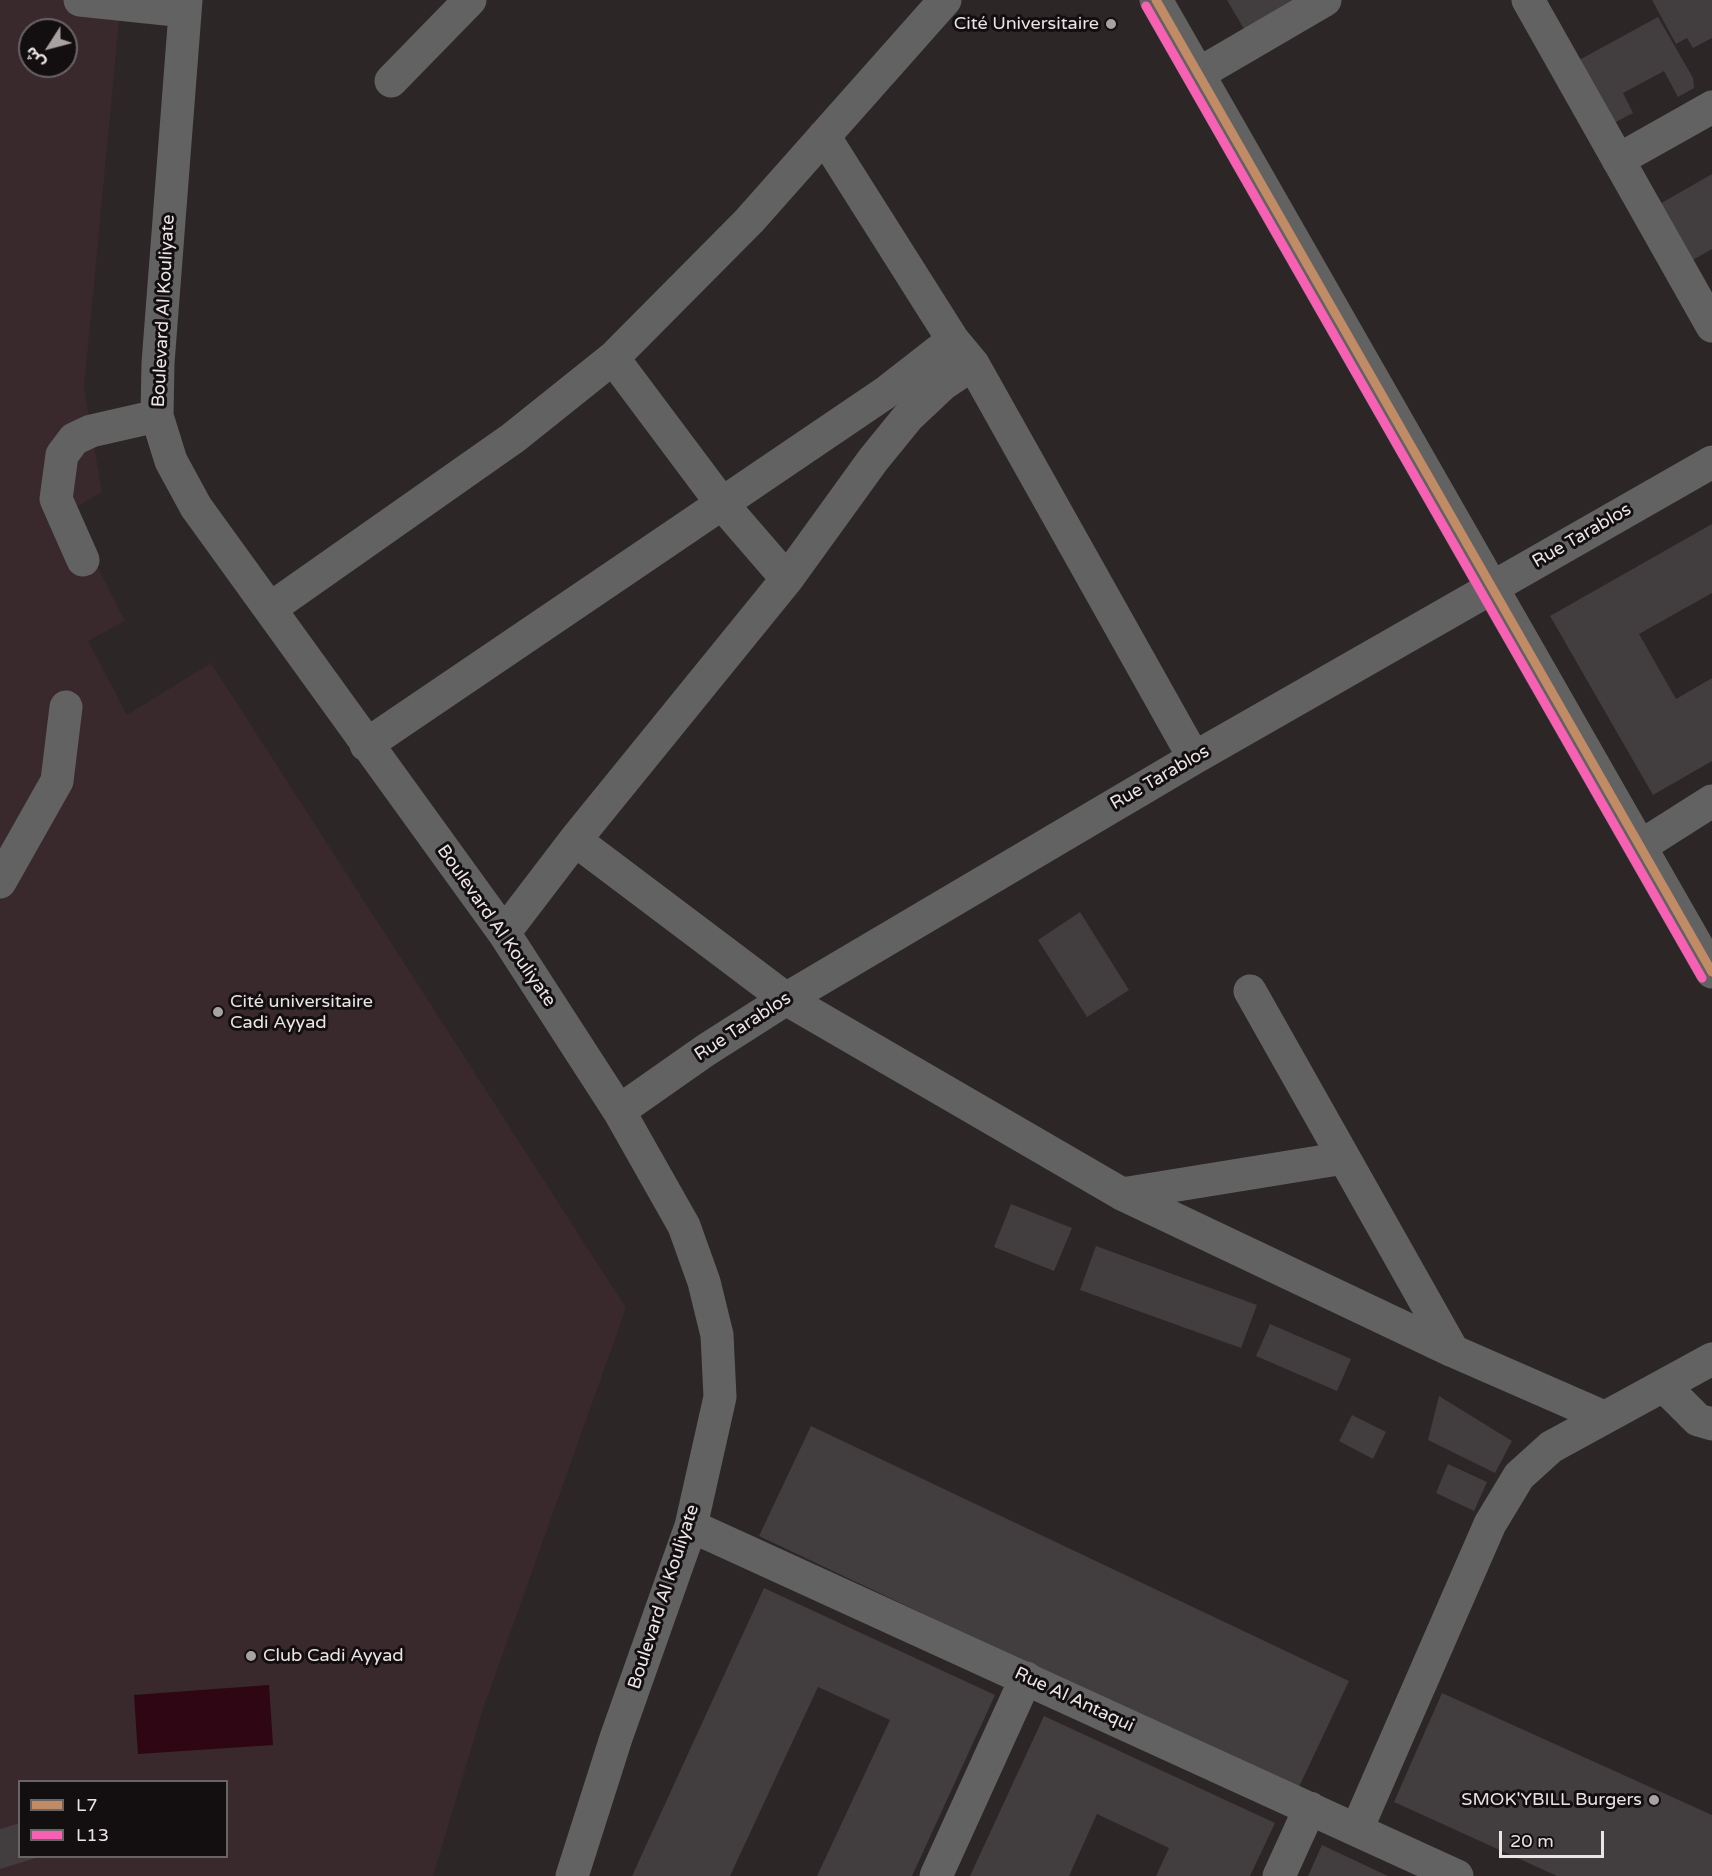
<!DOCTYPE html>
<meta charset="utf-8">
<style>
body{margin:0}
#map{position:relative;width:1712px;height:1876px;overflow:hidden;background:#2c2627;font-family:"Varela Round","Noto Sans Arabic",sans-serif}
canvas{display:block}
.legend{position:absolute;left:18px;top:1780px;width:210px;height:78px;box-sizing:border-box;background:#130e0f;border:2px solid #696465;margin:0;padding:8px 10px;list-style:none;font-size:18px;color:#ebe4e5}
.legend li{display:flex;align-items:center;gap:12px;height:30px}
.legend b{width:30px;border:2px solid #696465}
.north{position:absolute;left:18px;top:18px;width:60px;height:60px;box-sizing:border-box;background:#130e0f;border:2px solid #696465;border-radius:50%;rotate:234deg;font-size:16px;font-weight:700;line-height:24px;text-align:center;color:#ebe4e5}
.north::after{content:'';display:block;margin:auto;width:21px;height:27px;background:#a8a2a2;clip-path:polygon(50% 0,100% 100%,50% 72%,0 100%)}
.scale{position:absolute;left:1499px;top:1831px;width:105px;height:27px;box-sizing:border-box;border:3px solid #ebe4e5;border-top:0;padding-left:8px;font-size:18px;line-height:21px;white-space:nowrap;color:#ebe4e5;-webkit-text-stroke:4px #130e0f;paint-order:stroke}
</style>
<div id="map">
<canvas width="1712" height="1876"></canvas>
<ul class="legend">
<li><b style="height:8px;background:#c18c65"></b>L7</li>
<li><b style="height:8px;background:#f860b3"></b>L13</li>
</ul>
<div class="north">ش</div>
<div class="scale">20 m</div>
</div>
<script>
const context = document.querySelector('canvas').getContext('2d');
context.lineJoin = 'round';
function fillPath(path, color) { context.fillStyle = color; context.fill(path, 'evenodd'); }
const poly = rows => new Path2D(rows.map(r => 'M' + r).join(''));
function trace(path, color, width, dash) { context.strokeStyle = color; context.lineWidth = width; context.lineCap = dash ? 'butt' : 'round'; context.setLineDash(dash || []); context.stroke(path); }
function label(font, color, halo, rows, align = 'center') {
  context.font = font + ' "Varela Round",sans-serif'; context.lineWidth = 6; context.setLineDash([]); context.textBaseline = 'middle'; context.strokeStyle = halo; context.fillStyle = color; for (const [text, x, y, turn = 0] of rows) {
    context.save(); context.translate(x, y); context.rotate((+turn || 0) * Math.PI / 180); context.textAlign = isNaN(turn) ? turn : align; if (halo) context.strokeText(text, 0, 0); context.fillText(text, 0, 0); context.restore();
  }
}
const built = poly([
 [0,0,121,0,84,388,102,492,69,511,125,621,88,641,127,715,211,663,626,1308,483,1709,433,1876,0,1876],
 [30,30,66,30,66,66,30,66],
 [20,1782,226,1782,226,1856,20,1856]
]);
const water = poly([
 [269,1685,273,1745,138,1754,134,1695]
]);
const building = poly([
 [1227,0,1292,0,1244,29],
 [1652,0,1712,0,1712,38,1693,48,1687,38,1676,44],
 [1658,17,1693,78,1694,88,1678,97,1664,71,1623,93,1633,113,1612,124,1579,60],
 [1712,174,1712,249,1691,261,1658,205],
 [1712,524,1712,593,1639,634,1676,699,1712,678,1712,761,1653,795,1550,616],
 [1080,912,1129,990,1087,1017,1038,940],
 [1011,1204,1072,1228,1054,1271,994,1247],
 [1096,1246,1257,1305,1241,1348,1080,1290],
 [1270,1324,1351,1359,1337,1391,1256,1356],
 [1439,1396,1512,1441,1495,1473,1428,1440],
 [1352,1415,1386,1432,1373,1459,1339,1441],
 [811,1426,1349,1681,1297,1791,759,1536],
 [1448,1464,1487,1482,1474,1511,1436,1493],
 [764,1588,995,1695,912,1876,817,1876,890,1720,818,1687,730,1876,632,1876],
 [1442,1693,1712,1815,1712,1876,1557,1876,1394,1802],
 [1044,1716,1275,1823,1250,1876,1156,1876,1169,1848,1097,1814,1069,1876,970,1876],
 [20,1823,20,1856,39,1857,0,1869,0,1829],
 [1322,1845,1388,1876,1308,1876]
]);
const minor = poly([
 [80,0,185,11],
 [186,0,158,363,157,416,171,461,196,507,504,933,619,1111,684,1226,704,1282,717,1335,720,1397,691,1526,616,1738,572,1876],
 [1156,0,1712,972],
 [1528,0,1712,326],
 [1200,73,1325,0],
 [391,81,470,0],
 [824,136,953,340,973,364,1194,758],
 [1618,160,1712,107],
 [613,358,723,505,787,579],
 [83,560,56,499,62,455,74,439,91,431,157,416],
 [271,608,513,438,613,358,749,221,945,0],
 [366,745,885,393,953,340],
 [575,840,786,999,1122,1194,1453,1351,1604,1417],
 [1641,846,1712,801],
 [0,882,57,781,66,707],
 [504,933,575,840,787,579,873,460,908,417,943,384,973,364],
 [1250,991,1453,1351],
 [619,1111,706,1050,786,999,1194,758,1712,462],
 [1122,1194,1344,1158],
 [1665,1387,1698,1420,1712,1424],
 [691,1526,1457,1876],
 [1357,1829,1490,1524,1519,1476,1551,1447,1712,1359],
 [936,1876,1026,1678],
 [1279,1876,1310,1808]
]);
const bus1 = poly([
 [1156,0,1712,972]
]);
const bus2 = poly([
 [1146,6,1702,978]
]);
const markers = [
 [1111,24,6,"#a8a2a2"],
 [218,1012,6,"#a8a2a2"],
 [251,1656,6,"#a8a2a2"],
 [1654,1800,6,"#a8a2a2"]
];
const poiNames = [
 ["Cité Universitaire",1099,24],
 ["Cité universitaire",230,1002,"left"],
 ["Cadi Ayyad",230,1023,"left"],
 ["Club Cadi Ayyad",263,1656,"left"],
 ["SMOK'YBILL Burgers",1642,1800]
];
const streetNames = [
 ["Boulevard Al Kouliyate",164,311,-87],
 ["Rue Tarablos",1582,536,-30],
 ["Rue Tarablos",1160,778,-30],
 ["Boulevard Al Kouliyate",496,926,55],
 ["Rue Tarablos",743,1027,-33],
 ["Boulevard Al Kouliyate",664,1597,-72],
 ["Rue Al Antaqui",1074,1700,25]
];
fillPath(built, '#39292c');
fillPath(water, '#2f0613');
fillPath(building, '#423d3e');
trace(minor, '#636262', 33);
trace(bus1, '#c18c65', 9);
trace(bus2, '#f860b3', 9);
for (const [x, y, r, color] of markers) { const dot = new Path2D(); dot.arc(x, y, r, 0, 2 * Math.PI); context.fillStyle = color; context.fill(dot); trace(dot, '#130e0f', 2); }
label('18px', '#ebe4e5', '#130e0f', poiNames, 'right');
label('18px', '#ebe4e5', '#130e0f', streetNames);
</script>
